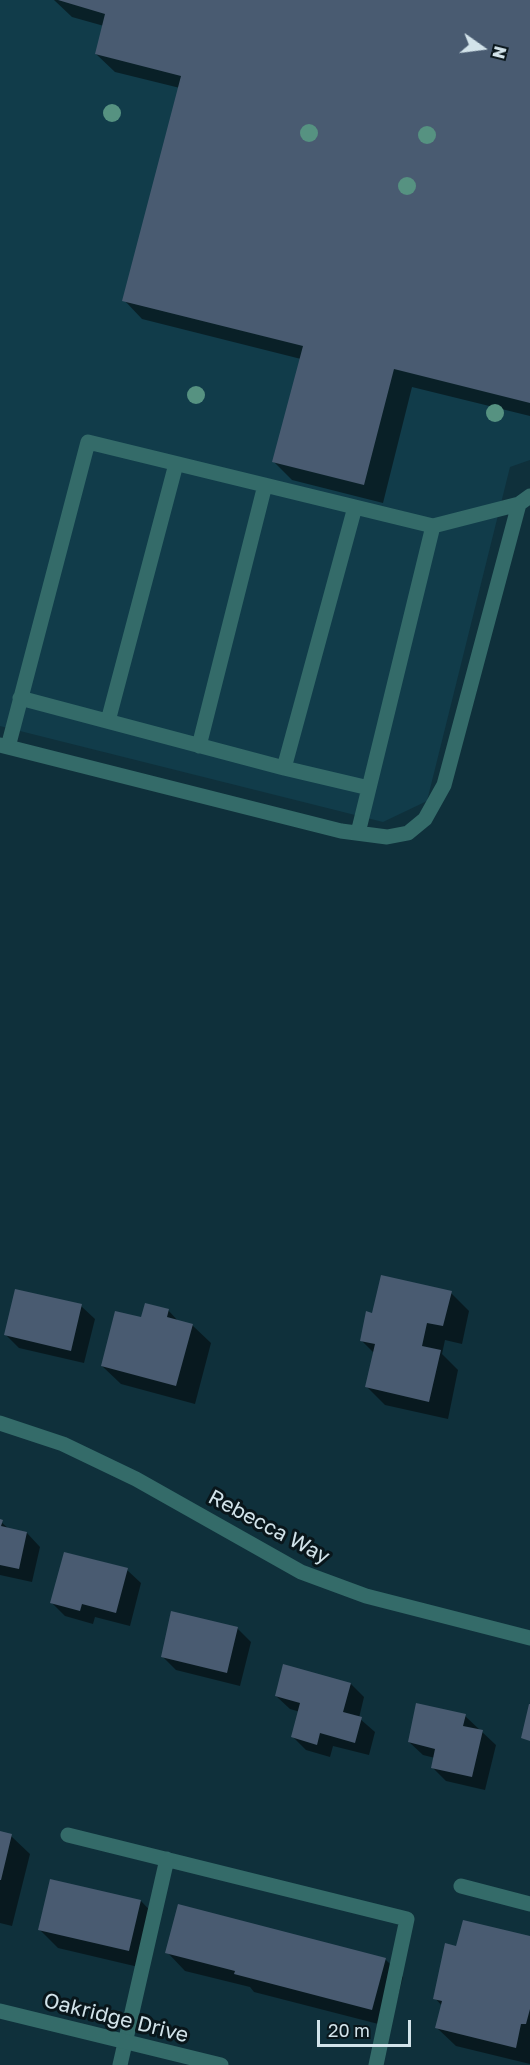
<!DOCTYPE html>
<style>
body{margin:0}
#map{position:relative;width:530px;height:2065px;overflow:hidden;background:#0f303b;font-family:"Golos Text",sans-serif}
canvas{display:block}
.north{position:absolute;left:452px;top:18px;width:60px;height:60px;-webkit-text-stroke:4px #09161b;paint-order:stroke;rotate:104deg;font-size:16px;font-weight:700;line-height:24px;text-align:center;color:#d2e3ea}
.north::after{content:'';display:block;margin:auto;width:21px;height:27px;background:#d2e3ea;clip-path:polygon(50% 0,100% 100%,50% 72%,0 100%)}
.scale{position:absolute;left:317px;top:2020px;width:94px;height:27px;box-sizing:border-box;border:3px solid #d2e3ea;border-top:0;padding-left:8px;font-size:18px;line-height:21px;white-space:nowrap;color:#d2e3ea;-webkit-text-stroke:4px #09161b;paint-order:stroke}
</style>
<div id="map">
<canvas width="530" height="2065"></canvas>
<div class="north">N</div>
<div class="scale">20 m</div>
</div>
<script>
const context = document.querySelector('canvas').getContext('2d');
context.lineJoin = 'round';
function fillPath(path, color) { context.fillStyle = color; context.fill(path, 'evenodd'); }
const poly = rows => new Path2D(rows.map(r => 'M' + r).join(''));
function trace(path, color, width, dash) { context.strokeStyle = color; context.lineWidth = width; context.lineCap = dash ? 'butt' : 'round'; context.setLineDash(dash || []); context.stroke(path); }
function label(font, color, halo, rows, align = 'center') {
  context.font = font + ' "Golos Text",sans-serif'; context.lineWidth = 6; context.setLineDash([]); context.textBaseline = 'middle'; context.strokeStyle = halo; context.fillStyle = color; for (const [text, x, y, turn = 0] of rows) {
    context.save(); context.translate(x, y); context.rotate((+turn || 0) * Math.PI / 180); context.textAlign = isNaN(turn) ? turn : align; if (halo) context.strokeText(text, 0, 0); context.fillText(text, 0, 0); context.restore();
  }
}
const built = poly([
 [0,0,530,0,530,460,510,467,427,801,383,822,0,726]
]);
const shadow = poly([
 [54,0,530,0,530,416,412,387,383,503,292,480,274,462,301,359,142,319,124,300,180,88,115,72,96,54,104,26,72,17],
 [451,1293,469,1311,462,1344,445,1340,442,1354,458,1370,448,1419,385,1405,367,1387,374,1353,361,1340,374,1315],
 [81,1306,95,1319,84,1363,19,1348,6,1335],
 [168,1310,179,1322,192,1325,211,1343,195,1404,121,1384,102,1366],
 [0,1521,10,1530,27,1533,40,1547,32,1582,0,1575],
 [127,1570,141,1583,130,1626,95,1617,93,1624,65,1616,52,1603],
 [237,1628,251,1642,240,1686,176,1670,162,1656],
 [351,1684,364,1697,359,1718,375,1732,369,1755,333,1746,330,1757,306,1750,293,1737,300,1712,290,1709,276,1696],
 [465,1716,496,1745,485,1790,446,1781,432,1767,435,1758,423,1755,409,1742],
 [0,1833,11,1836,30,1854,12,1926,0,1923],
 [51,1880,141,1901,159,1920,147,1969,58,1948,40,1930],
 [530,1938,530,2064,456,2046,437,2028,442,2006,435,1998,458,1948],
 [167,1952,385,1959,403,1977,390,2027,254,1992,250,1987,185,1971]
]);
const building = poly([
 [58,0,530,0,530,403,394,369,364,485,272,462,303,346,122,301,181,76,95,54,105,14],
 [381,1275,452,1291,443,1326,427,1323,422,1346,441,1350,429,1402,365,1387,375,1344,360,1341,366,1311,372,1313],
 [15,1289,82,1304,71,1351,4,1335],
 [145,1303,169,1309,167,1317,193,1324,176,1386,101,1366,115,1311,141,1317],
 [0,1519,3,1520,1,1526,27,1532,19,1569,0,1565],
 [64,1552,128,1568,116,1613,82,1604,80,1611,50,1603],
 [171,1611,238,1627,227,1673,161,1657],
 [283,1664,351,1683,343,1712,362,1717,355,1743,320,1733,317,1745,291,1737,300,1703,275,1696],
 [416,1703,466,1714,463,1726,483,1730,472,1777,431,1768,435,1749,408,1742],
 [529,1704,530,1704,530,1741,521,1738],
 [0,1831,12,1834,1,1880,0,1880],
 [50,1879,141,1900,129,1951,38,1930],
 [178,1904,386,1958,372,2010,234,1974,235,1971,165,1953],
 [463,1920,530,1936,530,2009,526,2024,521,2024,516,2048,435,2028,442,2001,433,1999,445,1943,456,1946]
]);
const lane = poly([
 [355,507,284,768,369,788],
 [20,698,284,768],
 [108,721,176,464],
 [0,745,341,831,387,837,408,833,425,819,444,785,519,504,530,496],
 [199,746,265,485],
 [8,747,88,442,433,526,519,504],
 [358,833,433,526],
 [68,1835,407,1919,376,2065],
 [461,1886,530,1904],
 [120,2065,167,1859]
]);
const street = poly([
 [0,1423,63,1444,136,1479,301,1572,366,1596,530,1638],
 [0,2011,221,2065]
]);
const trees = [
 [112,113],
 [309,133],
 [427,135],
 [407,186],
 [196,395],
 [495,413]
];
const streetNames = [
 ["Rebecca Way",269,1527,28],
 ["Oakridge Drive",116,2018,14]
];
fillPath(built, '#113c4a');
fillPath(shadow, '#0007');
fillPath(building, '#495b71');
trace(lane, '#346b69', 15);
trace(street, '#346b69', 15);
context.fillStyle = '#569281';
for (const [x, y] of trees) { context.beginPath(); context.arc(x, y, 9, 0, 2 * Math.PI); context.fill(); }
label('21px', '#d2e3ea', '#09161b', streetNames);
</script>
